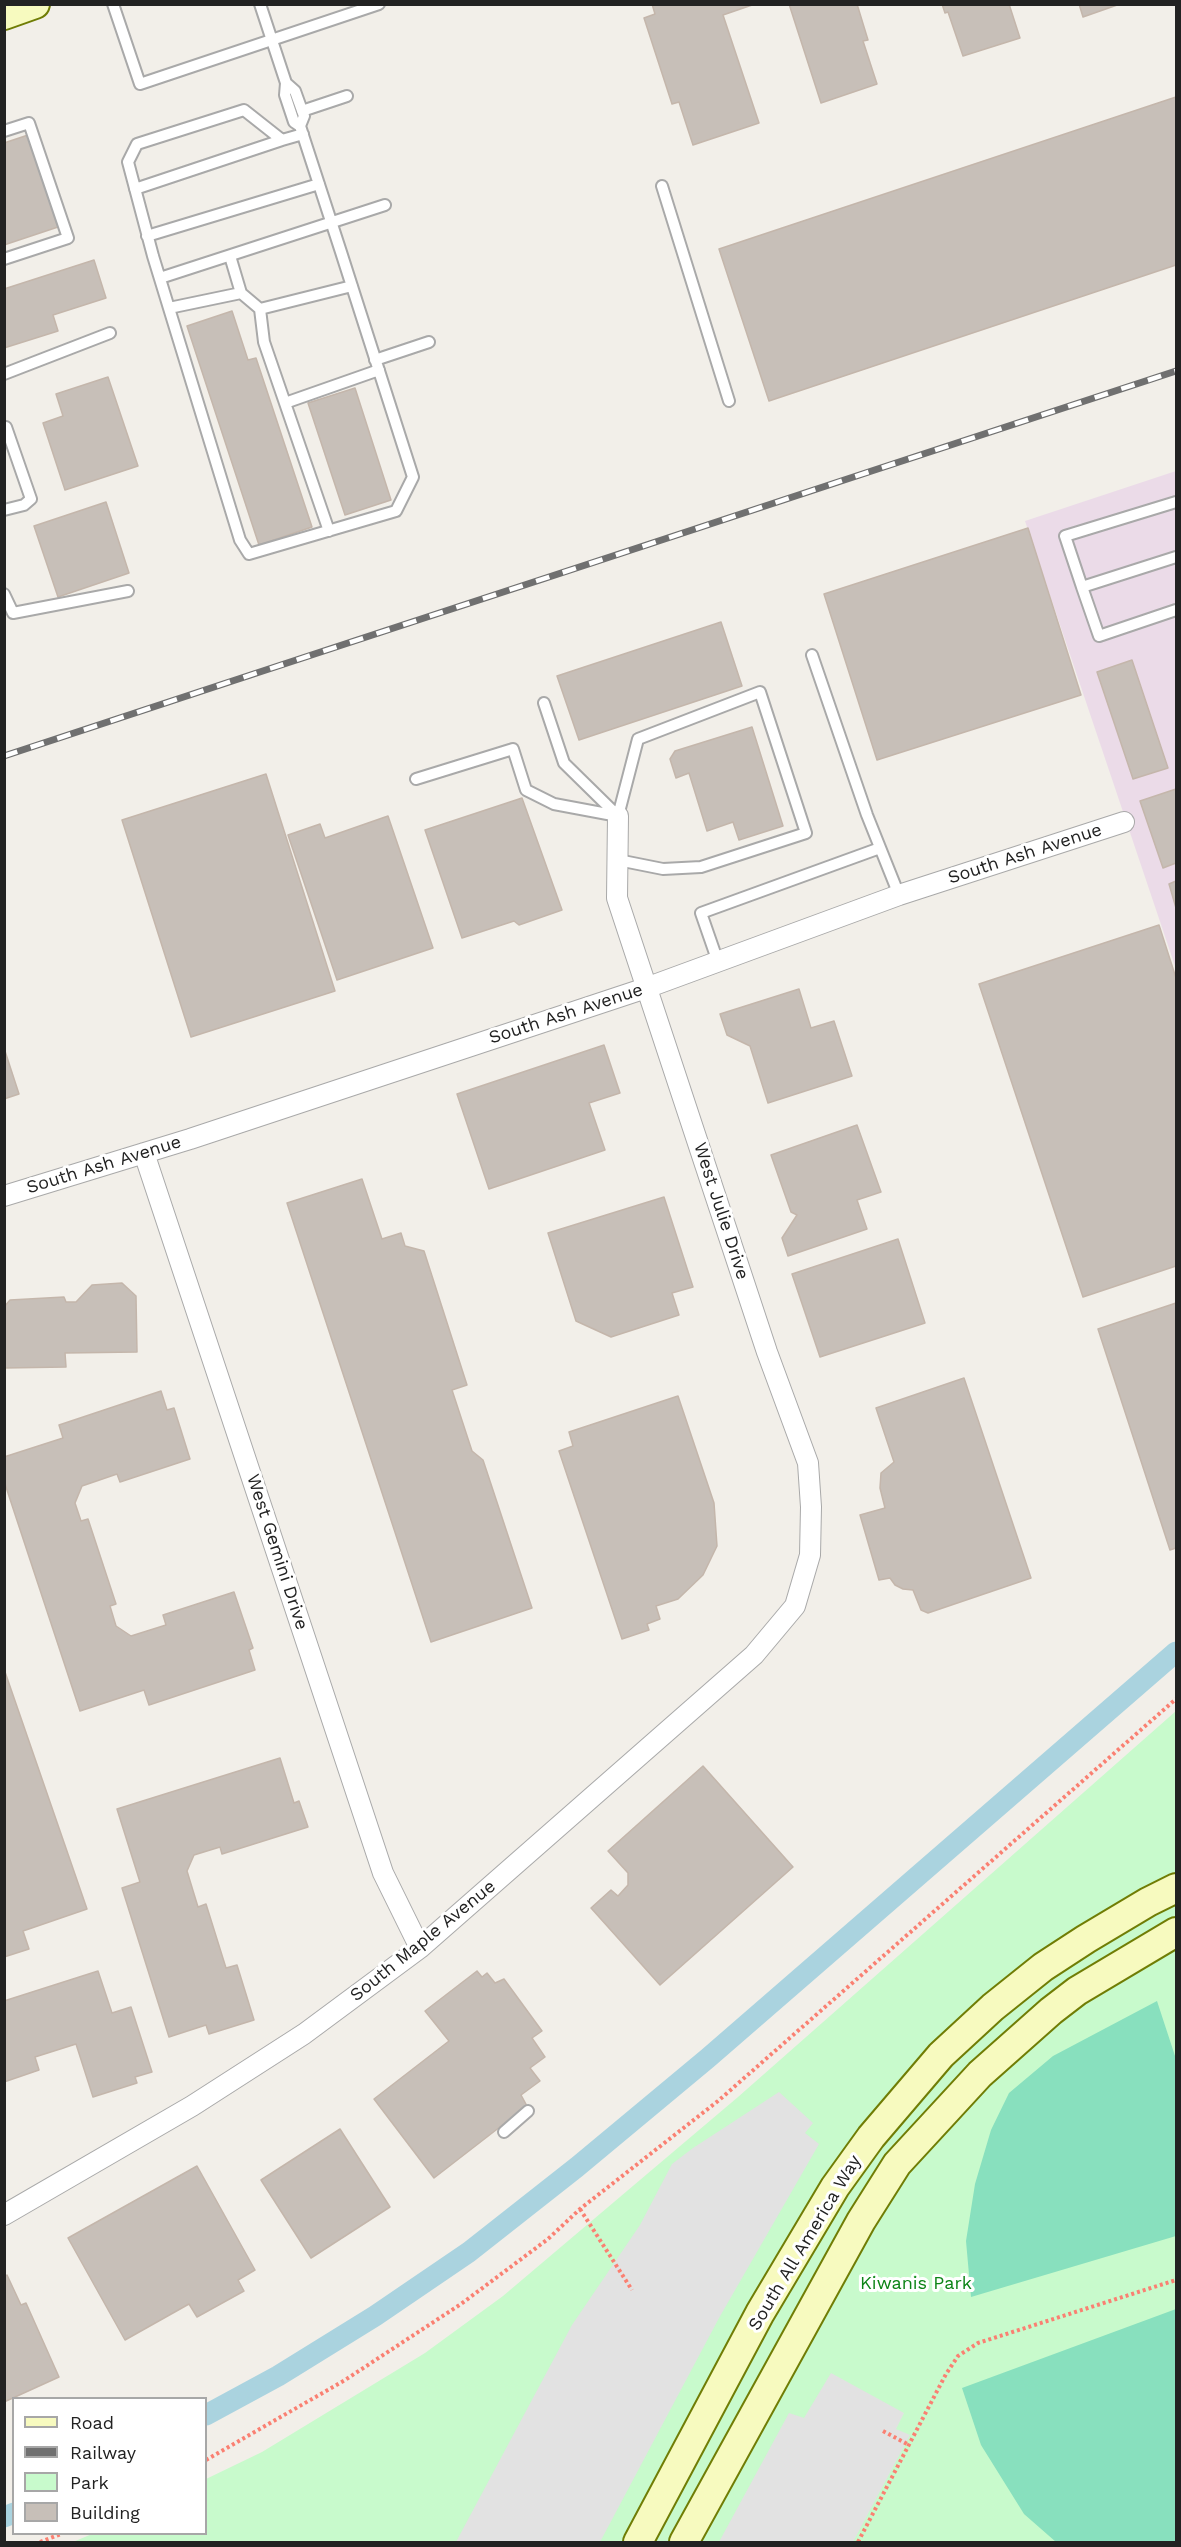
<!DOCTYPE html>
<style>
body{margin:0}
#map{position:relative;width:1181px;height:2547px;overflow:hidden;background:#f2efe9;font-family:"Work Sans",sans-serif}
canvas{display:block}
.frame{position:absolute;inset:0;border:6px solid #222;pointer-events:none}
.legend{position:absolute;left:12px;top:2397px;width:195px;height:138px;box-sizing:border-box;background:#fff;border:2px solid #a7a7a7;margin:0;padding:8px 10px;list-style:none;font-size:18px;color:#222}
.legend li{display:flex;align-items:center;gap:12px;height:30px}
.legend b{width:30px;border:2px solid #a7a7a7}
</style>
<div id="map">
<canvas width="1181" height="2547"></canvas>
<div class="frame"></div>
<ul class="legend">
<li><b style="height:8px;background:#f7fabf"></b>Road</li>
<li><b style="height:8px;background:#707070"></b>Railway</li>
<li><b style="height:16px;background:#c8facc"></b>Park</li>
<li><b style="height:16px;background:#c7bfb8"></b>Building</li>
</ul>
</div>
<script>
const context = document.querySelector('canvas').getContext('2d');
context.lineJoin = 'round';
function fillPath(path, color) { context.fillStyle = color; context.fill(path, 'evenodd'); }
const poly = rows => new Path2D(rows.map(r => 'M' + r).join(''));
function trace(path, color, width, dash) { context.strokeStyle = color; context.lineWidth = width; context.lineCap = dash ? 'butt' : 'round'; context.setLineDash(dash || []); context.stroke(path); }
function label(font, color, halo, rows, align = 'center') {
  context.font = font + ' "Work Sans",sans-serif'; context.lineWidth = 6; context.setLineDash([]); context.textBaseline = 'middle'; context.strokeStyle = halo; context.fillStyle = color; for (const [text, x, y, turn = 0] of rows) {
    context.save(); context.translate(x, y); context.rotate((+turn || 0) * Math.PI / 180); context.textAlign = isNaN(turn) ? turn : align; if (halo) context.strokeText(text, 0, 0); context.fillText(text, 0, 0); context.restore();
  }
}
const industrial = poly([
 [1176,471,1176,969,1025,521]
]);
const park = poly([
 [1176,1711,1176,2542,73,2542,92,2534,206,2534,206,2479,262,2452,425,2353,503,2296,738,2097]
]);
const pitch = poly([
 [1157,2001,1176,2059,1176,2236,971,2297,966,2241,975,2184,991,2130,1009,2093,1053,2056],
 [1176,2309,1176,2542,1056,2542,1024,2514,981,2445,962,2388]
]);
const parking = poly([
 [779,2092,813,2123,805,2133,819,2144,719,2318,600,2542,456,2542,572,2325,640,2225,672,2164,693,2148],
 [831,2373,904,2413,896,2429,910,2435,853,2542,719,2542,789,2413,804,2418]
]);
const canal = poly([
 [206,2415,278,2376,375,2316,469,2252,577,2167,708,2058,1176,1652],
 [4,2517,14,2513]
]);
const building = poly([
 [652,4,755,4,723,15,759,123,693,145,679,102,672,104,644,18,655,14,652,4],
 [789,4,857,4,868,40,863,41,877,84,821,103,789,4],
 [942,4,1009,4,1020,38,963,56,948,12,945,13,942,4],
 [1079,4,1120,4,1083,17,1079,4],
 [1176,97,1176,265,769,401,719,249,1176,97],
 [28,135,58,227,4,245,4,143,28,135],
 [94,260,106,298,53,315,58,331,4,348,4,289,94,260],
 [232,311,248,360,256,358,312,527,259,545,187,326,232,311],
 [108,377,138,466,65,490,43,423,63,416,56,394,108,377],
 [355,388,391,500,345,515,308,403,355,388],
 [106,502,129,573,58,597,34,526,106,502],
 [1028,528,1081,695,877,760,824,594,1028,528],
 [721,622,742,686,579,740,557,676,721,622],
 [1132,660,1168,768,1133,779,1097,672,1132,660],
 [752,727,783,826,739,840,733,822,707,831,689,773,676,778,670,759,675,751,752,727],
 [266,774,335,991,191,1037,122,820,266,774],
 [1176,789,1176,863,1163,868,1140,801,1176,789],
 [522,798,562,910,519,925,514,921,462,938,425,830,522,798],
 [388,816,433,948,337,980,288,835,320,824,325,838,388,816],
 [1176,881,1176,908,1169,884,1176,881],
 [1159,925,1176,978,1176,1266,1083,1297,979,984,1159,925],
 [799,989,811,1028,834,1021,852,1076,768,1103,750,1046,727,1035,720,1014,799,989],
 [604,1045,620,1093,589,1103,605,1150,489,1189,457,1094,604,1045],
 [4,1048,19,1094,4,1099,4,1048],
 [857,1125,881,1192,857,1200,867,1229,788,1256,782,1238,797,1215,791,1212,771,1155,857,1125],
 [362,1179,382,1239,401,1233,405,1246,424,1251,467,1385,452,1390,472,1451,483,1460,532,1608,431,1642,287,1203,362,1179],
 [664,1197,693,1287,672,1293,679,1315,611,1337,576,1321,548,1233,664,1197],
 [898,1239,925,1323,820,1357,792,1274,898,1239],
 [122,1283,136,1296,137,1352,65,1353,66,1367,4,1368,4,1307,10,1300,64,1297,66,1302,76,1302,92,1285,122,1283],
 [1176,1303,1176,1548,1170,1550,1098,1329,1176,1303],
 [964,1378,1031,1578,928,1613,921,1610,913,1590,903,1589,895,1585,890,1578,879,1580,860,1515,885,1508,880,1488,881,1473,894,1462,876,1408,964,1378],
 [161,1391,167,1410,174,1408,190,1459,120,1482,117,1474,82,1486,75,1503,81,1521,88,1519,116,1604,110,1606,116,1626,131,1636,166,1625,163,1615,234,1592,253,1648,249,1650,255,1670,149,1705,144,1690,80,1711,4,1481,4,1457,63,1438,59,1425,161,1391],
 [678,1396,714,1503,717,1546,703,1575,678,1599,656,1606,660,1619,647,1624,649,1630,622,1639,559,1451,573,1446,569,1432,678,1396],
 [4,1669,87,1909,23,1931,29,1949,4,1957,4,1669],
 [280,1758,294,1803,299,1801,308,1827,222,1854,220,1847,194,1855,187,1871,198,1907,206,1904,226,1968,237,1965,254,2020,209,2034,206,2025,169,2037,122,1888,140,1882,117,1809,280,1758],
 [703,1766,793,1867,660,1985,591,1908,611,1890,618,1896,628,1885,628,1873,608,1851,703,1766],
 [98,1971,112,2013,131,2007,152,2072,135,2077,137,2083,93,2097,76,2044,35,2057,39,2070,4,2082,4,2001,98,1971],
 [477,1971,482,1977,487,1973,495,1983,504,1979,542,2031,532,2038,545,2057,530,2068,540,2081,521,2095,527,2106,434,2178,374,2099,449,2041,425,2011,477,1971],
 [340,2129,390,2207,311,2258,261,2180,340,2129],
 [197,2166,255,2270,238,2280,244,2291,197,2317,189,2304,125,2340,68,2238,197,2166],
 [7,2275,21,2305,26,2303,59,2377,4,2402,4,2277,7,2275]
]);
const path = poly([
 [580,2209,632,2290],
 [883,2431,909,2445],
 [206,2460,345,2380,461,2304,548,2239,580,2209,718,2101,1176,1699],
 [40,2542,61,2534],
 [858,2542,946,2374,958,2356,978,2343,1176,2280]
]);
const lane = poly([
 [113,4,140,84,379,4],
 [260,4,286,83,285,95,294,122,300,126,341,252,413,477,396,511,249,554,240,540,153,256,128,162,137,144,244,110,282,140,303,134],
 [286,83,295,91,304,116,300,126],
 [302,111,347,96],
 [4,131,29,123,68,238,4,259],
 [662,186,729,401],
 [135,189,282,140],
 [147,236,319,184],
 [230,256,241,293],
 [160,278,385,205],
 [169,308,241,293,260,309,352,286],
 [260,309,264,342,329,531],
 [375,360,429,342],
 [4,374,110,333],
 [285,403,379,370],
 [1176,502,1065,536,1082,587,1176,557],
 [4,510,24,505,31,499,6,427],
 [1082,587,1099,636,1176,610],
 [4,594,13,613,128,591],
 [812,655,867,815,899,895],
 [544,703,564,763,618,816],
 [416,779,513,749,526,790,554,804,618,816],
 [618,816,638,739,760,692,806,833,701,867,663,869,618,860],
 [718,962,701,913,880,848],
 [504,2132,528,2111]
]);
const street = poly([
 [144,1153,383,1873,420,1948],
 [4,1196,190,1139,646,988,899,895,1124,822],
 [4,2215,192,2106,304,2034,420,1948,754,1655,795,1606,810,1555,811,1507,808,1463,767,1352,617,898,618,816]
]);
const secondary = poly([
 [4,15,35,4],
 [638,2542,760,2313,835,2187,871,2137,941,2055,993,2007,1043,1967,1086,1939,1148,1902,1176,1888],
 [684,2542,861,2221,897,2164,980,2074,1051,2011,1077,1991,1176,1932]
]);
const rail = poly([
 [4,756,1176,371]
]);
const streetNames = [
 ["South Ash Avenue",1025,854,-18],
 ["South Ash Avenue",566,1014,-18],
 ["South Ash Avenue",104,1165,-17],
 ["West Julie Drive",721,1211,72],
 ["West Gemini Drive",277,1552,72],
 ["South Maple Avenue",423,1941,-39],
 ["South All America Way",805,2243,-59]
];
const parkNames = [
 ["Kiwanis Park",916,2284]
];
fillPath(industrial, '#ebdbe8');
fillPath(park, '#c8facc');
fillPath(pitch, '#88e0be');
fillPath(parking, '#e2e2e2');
trace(canal, '#aad3df', 21);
fillPath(building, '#c7bfb8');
trace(building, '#c4b6ab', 1.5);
trace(lane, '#a9a9a9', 14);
trace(street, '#a9a9a9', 22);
trace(secondary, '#707d05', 32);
trace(path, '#fa8072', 4, [3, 3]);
trace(lane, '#fff', 10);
trace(street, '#fff', 20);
trace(secondary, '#f7fabf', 28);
trace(rail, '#707070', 7);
trace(rail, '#fff', 4.5, [14]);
label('18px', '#222', '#fff', streetNames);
label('18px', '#0c8416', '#fff', parkNames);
</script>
